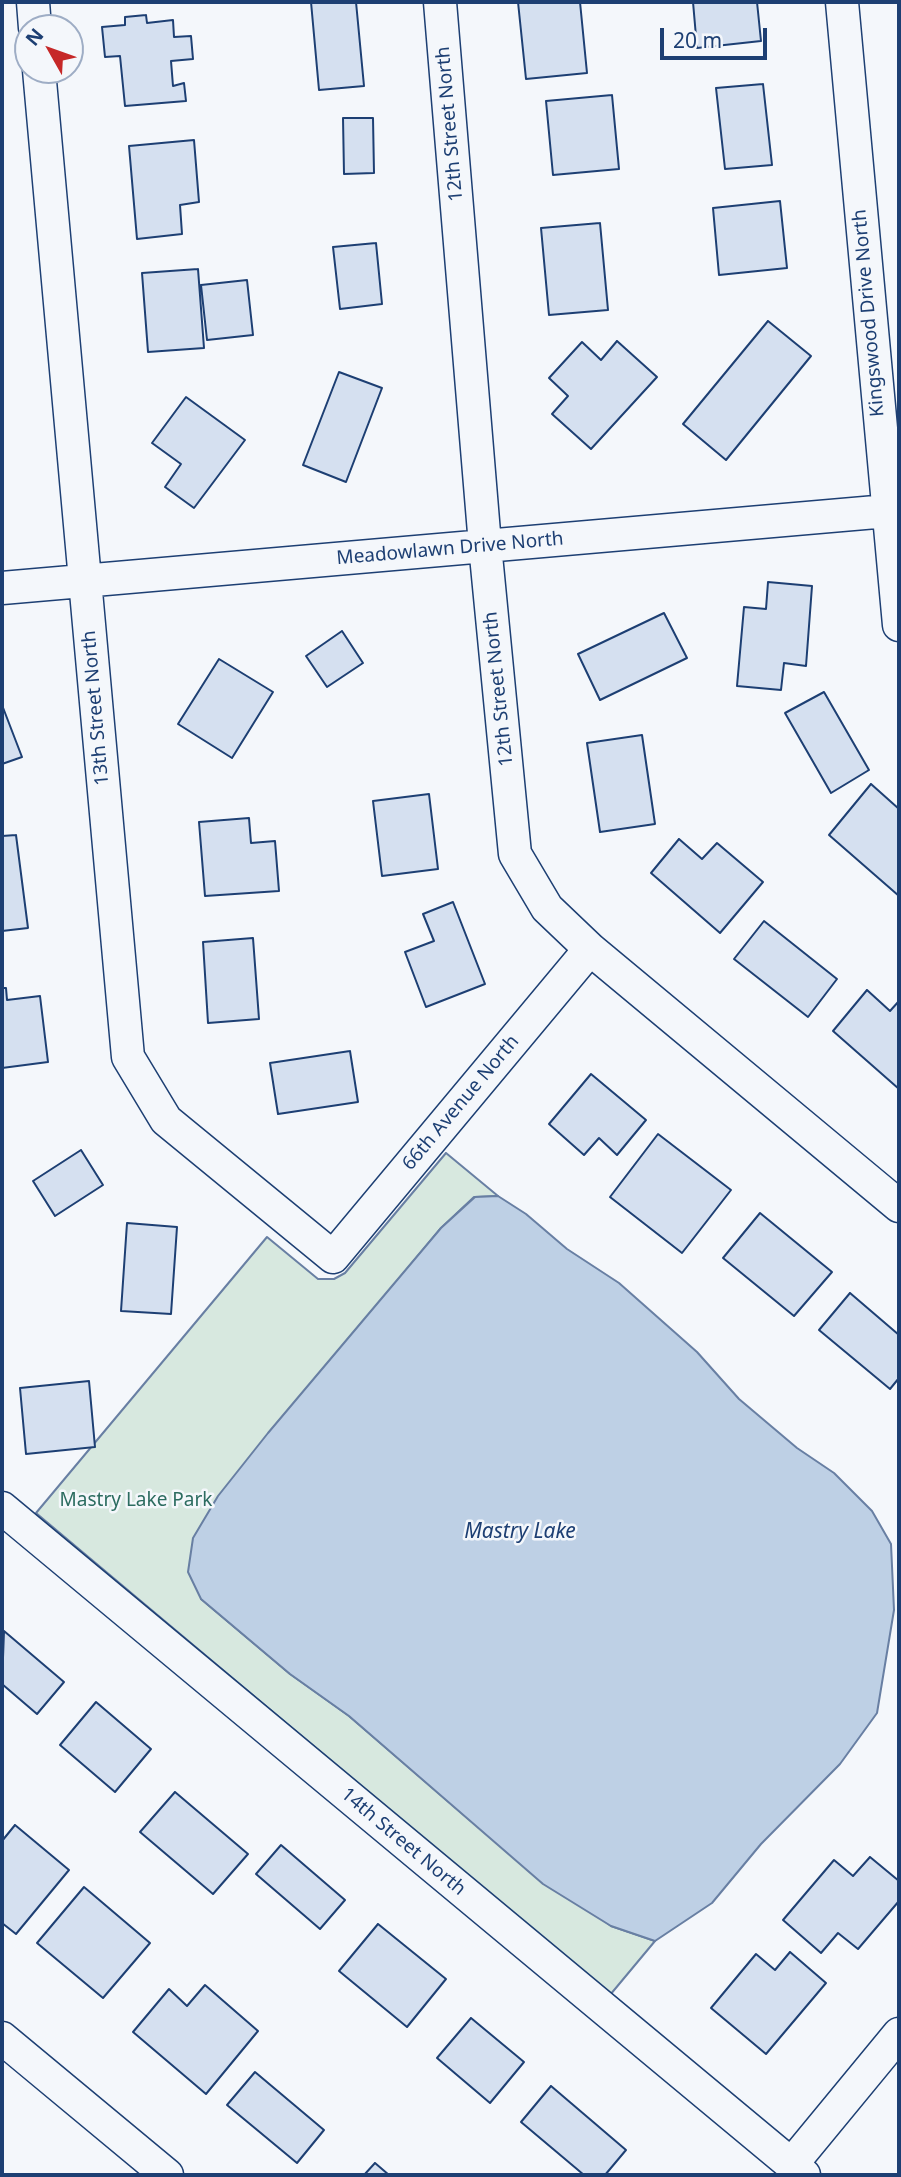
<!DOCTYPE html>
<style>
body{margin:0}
#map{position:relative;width:901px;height:2177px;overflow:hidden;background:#f4f7fb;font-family:"Noto Sans",sans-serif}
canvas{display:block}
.frame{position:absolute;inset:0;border:4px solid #1d3f73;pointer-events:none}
.north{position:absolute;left:14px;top:14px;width:70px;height:70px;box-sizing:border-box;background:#f4f7fb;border:2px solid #9eadc5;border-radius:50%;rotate:310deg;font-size:19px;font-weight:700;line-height:28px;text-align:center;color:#1d3f73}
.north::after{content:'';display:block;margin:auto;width:24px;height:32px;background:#c62828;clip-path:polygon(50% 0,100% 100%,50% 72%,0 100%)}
.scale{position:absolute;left:660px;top:28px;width:107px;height:32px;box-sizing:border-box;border:4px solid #1d3f73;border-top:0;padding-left:9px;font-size:21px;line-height:24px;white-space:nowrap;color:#1d3f73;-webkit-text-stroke:5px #f4f7fb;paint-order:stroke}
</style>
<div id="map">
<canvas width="901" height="2177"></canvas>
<div class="frame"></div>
<div class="north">N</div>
<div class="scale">20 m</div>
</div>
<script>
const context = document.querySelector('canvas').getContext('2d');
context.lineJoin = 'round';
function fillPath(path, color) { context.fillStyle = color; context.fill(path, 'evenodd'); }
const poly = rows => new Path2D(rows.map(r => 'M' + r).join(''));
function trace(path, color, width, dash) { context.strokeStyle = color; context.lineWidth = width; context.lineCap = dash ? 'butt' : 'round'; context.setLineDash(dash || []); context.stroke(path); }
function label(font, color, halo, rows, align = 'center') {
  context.font = font + ' "Noto Sans",sans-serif'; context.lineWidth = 5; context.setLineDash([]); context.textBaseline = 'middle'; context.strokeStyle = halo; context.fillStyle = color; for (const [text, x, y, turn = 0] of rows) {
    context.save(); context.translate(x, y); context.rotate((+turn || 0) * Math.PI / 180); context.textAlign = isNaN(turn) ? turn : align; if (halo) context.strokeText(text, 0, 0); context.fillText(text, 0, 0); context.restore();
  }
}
const green = poly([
 [446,1153,498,1196,474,1197,441,1228,332,1360,201,1599,290,1674,349,1716,471,1821,611,1926,655,1941,610,1995,36,1513,267,1237,318,1279,334,1279,345,1273,446,1153]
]);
const water = poly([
 [498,1196,526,1214,567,1249,619,1283,697,1352,739,1399,797,1448,834,1473,872,1511,891,1544,894,1610,877,1713,840,1764,761,1844,712,1903,655,1941,611,1926,543,1884,349,1716,290,1674,201,1599,188,1572,193,1538,218,1496,268,1433,441,1228,475,1197,498,1196]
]);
const building = poly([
 [311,2,356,2,364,86,319,90,311,2],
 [518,2,580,2,587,73,526,79,518,2],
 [693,2,757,2,761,41,697,48,693,2],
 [146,15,147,23,173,20,174,37,191,36,193,59,171,61,173,86,184,83,186,101,125,106,120,56,105,57,102,27,125,25,125,17,146,15],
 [763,84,772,165,725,169,716,88,763,84],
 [612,95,619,169,553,175,546,101,612,95],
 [343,118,373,118,374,173,344,174,343,118],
 [194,140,199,202,180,205,182,234,137,239,129,146,194,140],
 [780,201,787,268,719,275,713,208,780,201],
 [600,223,608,310,549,315,541,228,600,223],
 [376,243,382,304,340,309,333,247,376,243],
 [198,269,204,348,148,352,142,273,198,269],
 [247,280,253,335,207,340,201,285,247,280],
 [768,321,811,356,726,460,683,424,768,321],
 [617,341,657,377,591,449,552,414,568,396,549,378,582,342,601,360,617,341],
 [339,372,382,388,346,482,303,465,339,372],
 [186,397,245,440,194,508,165,487,181,464,152,443,186,397],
 [768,582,812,586,806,666,784,663,781,690,737,686,744,607,766,609,768,582],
 [664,613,687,658,600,700,578,654,664,613],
 [342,631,363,663,327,687,306,656,342,631],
 [219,659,273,692,232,758,178,724,219,659],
 [824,692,869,770,831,793,785,713,824,692],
 [2,705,22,757,2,764,2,705],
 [642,735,655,824,600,832,587,743,642,735],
 [871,784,899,809,899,896,829,835,871,784],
 [429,794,438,869,382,876,373,801,429,794],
 [249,818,251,843,275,841,279,891,205,896,199,822,249,818],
 [16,835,28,928,2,931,2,836,16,835],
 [679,839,702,859,717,843,763,882,720,933,651,873,679,839],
 [453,902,485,984,426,1007,405,952,434,941,423,914,453,902],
 [764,921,837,979,808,1017,734,959,764,921],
 [253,938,259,1019,208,1023,203,942,253,938],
 [2,988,6,988,7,1000,40,996,48,1062,2,1068,2,988],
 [867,990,890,1011,899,1001,899,1089,833,1031,867,990],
 [350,1051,358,1102,278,1114,270,1063,350,1051],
 [591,1074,646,1120,617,1155,599,1138,584,1155,549,1124,591,1074],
 [658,1134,731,1190,682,1253,610,1197,658,1134],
 [81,1150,103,1185,55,1216,33,1181,81,1150],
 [760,1213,832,1272,794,1316,723,1258,760,1213],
 [127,1223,177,1227,171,1314,121,1311,127,1223],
 [850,1293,899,1335,899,1378,890,1389,819,1330,850,1293],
 [89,1381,95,1447,26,1454,20,1388,89,1381],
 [4,1631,64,1682,37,1714,2,1684,4,1631],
 [96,1702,151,1749,115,1792,60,1745,96,1702],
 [175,1792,248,1854,213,1894,140,1832,175,1792],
 [15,1825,69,1870,16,1934,2,1923,2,1841,15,1825],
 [281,1845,345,1900,320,1929,256,1874,281,1845],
 [870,1857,899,1881,899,1901,858,1949,838,1933,821,1953,783,1920,834,1860,853,1876,870,1857],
 [84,1887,150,1943,103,1998,37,1943,84,1887],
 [378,1924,446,1979,407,2027,339,1971,378,1924],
 [790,1952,826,1983,766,2054,711,2008,756,1954,775,1970,790,1952],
 [205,1985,258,2031,206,2094,133,2032,169,1989,187,2006,205,1985],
 [471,2018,524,2062,490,2103,437,2058,471,2018],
 [255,2072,324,2130,297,2163,227,2105,255,2072],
 [551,2086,626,2150,605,2175,584,2175,521,2122,551,2086],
 [375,2163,389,2175,364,2175,375,2163]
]);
const minor = poly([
 [33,2,35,28],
 [440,2,485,545,515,854,547,908,590,949,899,1206],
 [842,2,899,625],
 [39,70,128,1057,166,1120,333,1257,590,949],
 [2,588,899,510],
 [2,1508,804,2175],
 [2,2038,167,2175],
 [791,2165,899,2034]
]);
const streetNames = [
 ["12th Street North",450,124,-95],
 ["Kingswood Drive North",869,313,-95],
 ["Meadowlawn Drive North",450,549,-5],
 ["12th Street North",499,689,-96],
 ["13th Street North",96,708,-95],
 ["66th Avenue North",461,1103,-50],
 ["14th Street North",403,1842,40]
];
const parkNames = [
 ["Mastry Lake Park",136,1501]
];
const waterNames = [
 ["Mastry Lake",520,1532]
];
fillPath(green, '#d7e8df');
trace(green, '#687fa3', 2);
fillPath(water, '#bed0e5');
trace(water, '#687fa3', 2);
fillPath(building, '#d5e0f0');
trace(building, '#1d3f73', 2);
trace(minor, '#1d3f73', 35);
trace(minor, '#f4f7fb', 32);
label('19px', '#1d3f73', '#f4f7fb', streetNames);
label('19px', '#2c6c60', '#f4f7fb', parkNames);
label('italic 21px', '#1d3f73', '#f4f7fb', waterNames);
</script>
